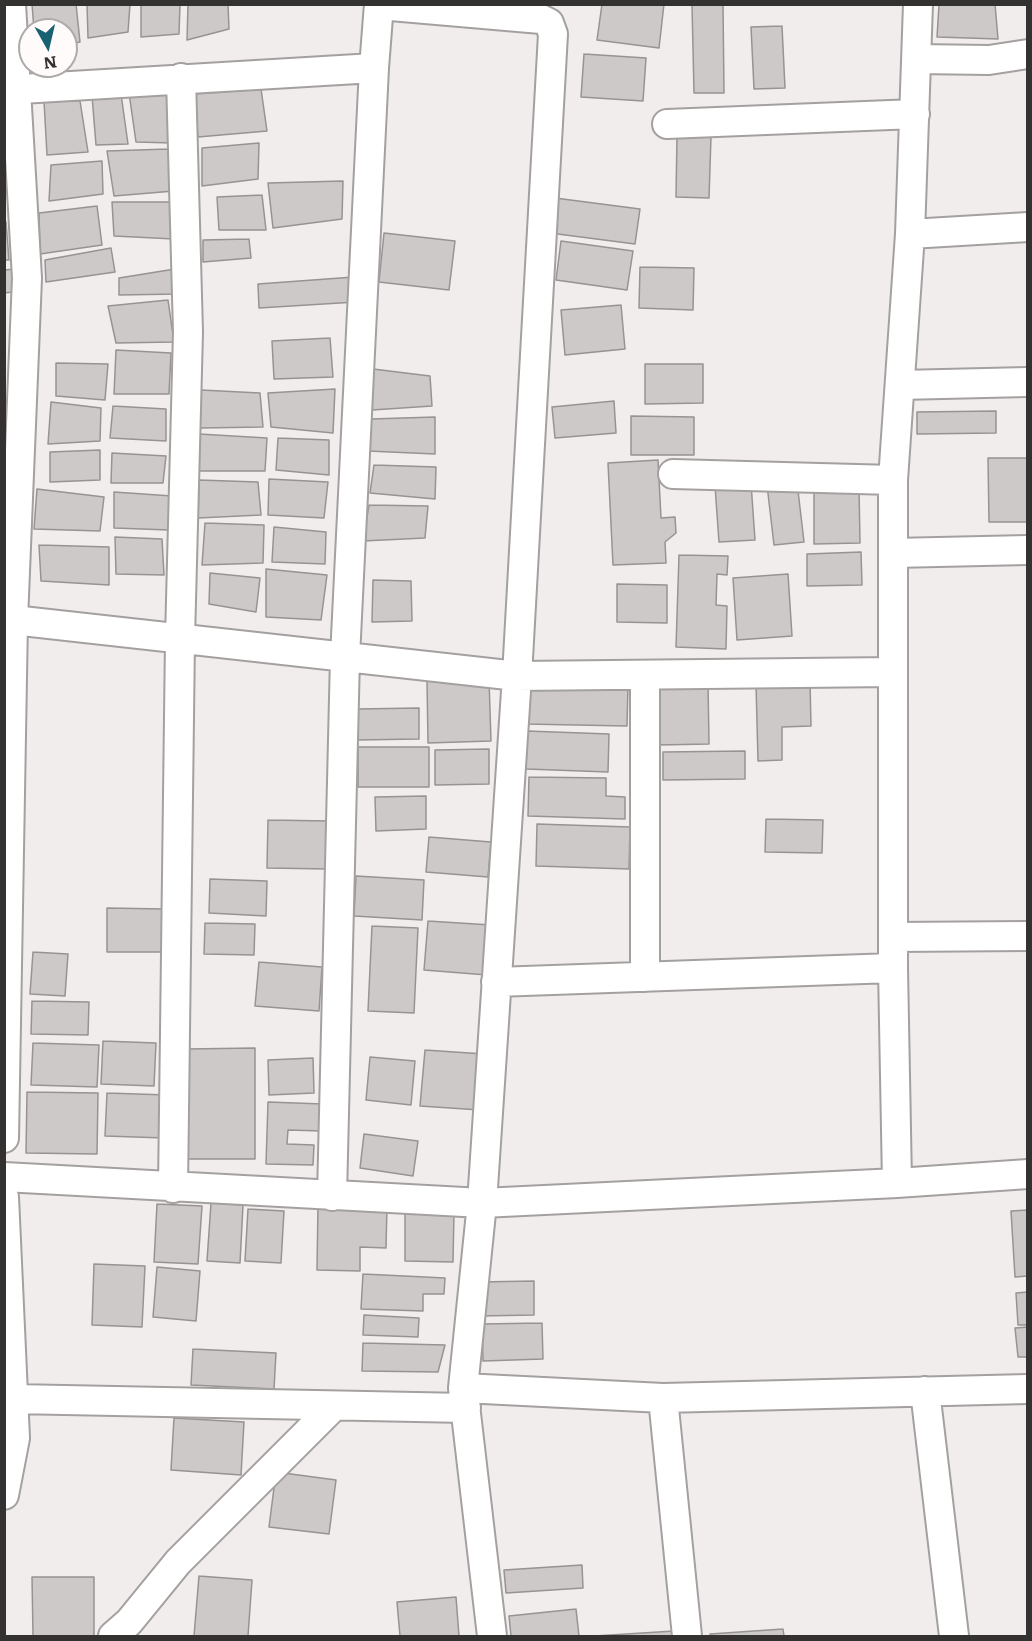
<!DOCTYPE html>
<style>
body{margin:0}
#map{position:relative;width:1032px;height:1641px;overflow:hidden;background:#f2eded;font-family:Literata,serif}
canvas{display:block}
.frame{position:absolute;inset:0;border:6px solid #333231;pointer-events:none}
.north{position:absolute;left:18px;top:18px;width:60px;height:60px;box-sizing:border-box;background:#fffbfb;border:2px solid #adabaa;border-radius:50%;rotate:172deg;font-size:16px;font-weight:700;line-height:24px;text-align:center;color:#333231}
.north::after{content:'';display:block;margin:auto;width:21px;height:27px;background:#186170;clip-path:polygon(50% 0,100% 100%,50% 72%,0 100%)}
</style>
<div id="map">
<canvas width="1032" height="1641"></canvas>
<div class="frame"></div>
<div class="north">N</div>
</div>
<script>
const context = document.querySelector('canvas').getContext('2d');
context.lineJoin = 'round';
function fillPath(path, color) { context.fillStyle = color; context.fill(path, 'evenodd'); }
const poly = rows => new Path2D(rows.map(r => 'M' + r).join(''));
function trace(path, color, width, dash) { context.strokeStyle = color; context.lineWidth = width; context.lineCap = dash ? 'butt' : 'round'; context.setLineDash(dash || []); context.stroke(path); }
const building = poly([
 [32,4,76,4,80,42,66,45,66,30,34,30,32,4],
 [87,4,130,4,128,32,88,38,87,4],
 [141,4,180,4,179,34,141,37,141,4],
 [188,4,228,4,229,29,187,40,188,4],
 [602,4,664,4,659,48,597,40,602,4],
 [723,4,724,93,694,93,692,5,723,4],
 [995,4,998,39,937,37,939,5,995,4],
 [782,26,785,88,754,89,751,27,782,26],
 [584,54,646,58,643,101,581,97,584,54],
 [261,89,267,131,198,137,194,94,261,89],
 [169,92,173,143,136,142,129,93,169,92],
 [121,94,128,144,96,145,92,96,121,94],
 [44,101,80,101,88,152,47,155,44,101],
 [677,136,711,137,709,198,676,197,677,136],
 [259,143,258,179,202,186,202,148,259,143],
 [168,149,174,191,114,196,107,151,168,149],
 [102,161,103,194,49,201,51,165,102,161],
 [343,181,342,219,273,228,268,183,343,181],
 [262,195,266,230,219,230,217,197,262,195],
 [555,198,640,209,635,244,550,233,555,198],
 [112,202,170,202,174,239,114,236,112,202],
 [97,206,102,245,40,254,39,213,97,206],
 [6,222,9,260,4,260,6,222],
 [384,233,455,241,449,290,379,282,384,233],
 [249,239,251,258,203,262,203,240,249,239],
 [561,241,633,251,627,290,556,280,561,241],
 [111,248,115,272,46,282,45,260,111,248],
 [640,267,694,268,693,310,639,308,640,267],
 [16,269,13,292,4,293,4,270,16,269],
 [175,269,178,294,119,295,119,278,175,269],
 [354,277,356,302,259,308,258,284,354,277],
 [168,300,174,342,116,343,108,306,168,300],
 [621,305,625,349,565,355,561,310,621,305],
 [330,338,333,377,274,379,272,341,330,338],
 [116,350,171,353,169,394,114,394,116,350],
 [56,363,108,364,105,400,56,396,56,363],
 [645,364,703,364,703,403,645,404,645,364],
 [373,369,430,376,432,406,372,410,373,369],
 [335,389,333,433,271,427,268,393,335,389],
 [201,390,260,393,263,427,200,428,201,390],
 [614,401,616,433,555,438,552,407,614,401],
 [51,402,101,408,100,441,48,444,51,402],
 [113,406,166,409,166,441,110,438,113,406],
 [996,411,996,433,917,434,917,412,996,411],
 [631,416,694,417,694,455,631,455,631,416],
 [435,417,435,454,368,451,371,419,435,417],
 [199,434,267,438,265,471,197,471,199,434],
 [278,438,329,440,329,475,276,470,278,438],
 [100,450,100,480,50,482,50,452,100,450],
 [112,453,166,456,163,483,111,483,112,453],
 [988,458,1028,458,1028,522,989,522,988,458],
 [658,460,661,518,675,517,676,533,665,542,666,563,613,565,608,463,658,460],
 [374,465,436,467,435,499,370,493,374,465],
 [269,479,328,482,324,518,268,515,269,479],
 [199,480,258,482,261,515,198,518,199,480],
 [797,482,804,542,774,545,767,485,797,482],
 [751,483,755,540,719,542,715,486,751,483],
 [859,487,860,543,814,544,814,488,859,487],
 [37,489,104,497,100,531,34,529,37,489],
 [114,492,172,496,169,530,114,528,114,492],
 [369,505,428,506,425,538,363,541,369,505],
 [205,523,264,525,263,563,202,565,205,523],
 [274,527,326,532,325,564,272,562,274,527],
 [115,537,162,539,164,575,116,574,115,537],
 [39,545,109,547,109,585,41,581,39,545],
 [861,552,862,585,807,586,807,554,861,552],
 [679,555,728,556,727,575,717,574,716,605,727,606,726,649,676,647,679,555],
 [266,569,327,575,321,620,266,617,266,569],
 [210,573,260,578,256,612,209,604,210,573],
 [788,574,792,636,737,640,733,578,788,574],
 [373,580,411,581,412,621,372,622,373,580],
 [617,584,667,585,667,623,617,622,617,584],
 [489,680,491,741,428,743,427,681,489,680],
 [525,682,628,684,627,726,525,724,525,682],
 [708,682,709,744,657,745,656,684,708,682],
 [810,682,811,726,782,727,782,760,758,761,756,684,810,682],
 [419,708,419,739,356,740,356,709,419,708],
 [527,731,609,734,608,772,526,769,527,731],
 [358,747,429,747,429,787,358,787,358,747],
 [489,749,489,784,435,785,435,750,489,749],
 [745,751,745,779,663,780,663,752,745,751],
 [529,777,606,778,606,796,625,797,625,819,528,816,529,777],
 [426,796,426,829,376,831,375,797,426,796],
 [766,819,823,820,822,853,765,852,766,819],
 [268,820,329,821,328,869,267,868,268,820],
 [537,824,630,827,629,869,536,866,537,824],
 [429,837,491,842,488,877,426,872,429,837],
 [356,876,424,880,422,920,354,916,356,876],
 [210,879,267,881,266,916,209,913,210,879],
 [107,908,164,909,164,952,107,952,107,908],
 [428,921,491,925,487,975,424,970,428,921],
 [205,923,255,924,254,955,204,954,205,923],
 [372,926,418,928,414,1013,368,1011,372,926],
 [33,952,68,954,65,996,30,994,33,952],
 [259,962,322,967,319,1011,255,1006,259,962],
 [32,1001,89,1002,88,1035,31,1034,32,1001],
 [103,1041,156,1043,154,1086,101,1084,103,1041],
 [33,1043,99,1045,97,1087,31,1085,33,1043],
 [255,1048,255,1159,187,1159,186,1049,255,1048],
 [425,1050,484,1054,480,1110,420,1106,425,1050],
 [370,1057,415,1061,411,1105,366,1100,370,1057],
 [313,1058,314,1093,269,1095,268,1060,313,1058],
 [27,1092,98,1093,97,1154,26,1153,27,1092],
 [107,1093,167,1095,165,1138,105,1136,107,1093],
 [268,1102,323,1104,322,1131,288,1130,287,1144,314,1145,313,1165,266,1164,268,1102],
 [364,1134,418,1141,413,1176,360,1168,364,1134],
 [211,1203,243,1205,240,1263,207,1261,211,1203],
 [157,1204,202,1206,198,1264,154,1262,157,1204],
 [318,1205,387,1206,386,1248,360,1247,360,1271,317,1270,318,1205],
 [248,1209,284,1211,281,1263,245,1261,248,1209],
 [405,1210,454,1211,453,1262,405,1261,405,1210],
 [1028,1210,1028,1276,1015,1277,1011,1211,1028,1210],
 [94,1264,145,1266,142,1327,92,1325,94,1264],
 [157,1267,200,1271,196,1321,153,1317,157,1267],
 [363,1274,445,1278,444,1294,423,1294,423,1311,361,1309,363,1274],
 [534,1281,534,1315,478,1316,478,1282,534,1281],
 [1028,1292,1028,1325,1018,1325,1016,1293,1028,1292],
 [364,1315,419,1318,418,1337,363,1335,364,1315],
 [542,1323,543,1359,483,1361,482,1324,542,1323],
 [1028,1327,1028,1357,1018,1357,1015,1328,1028,1327],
 [363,1343,445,1345,438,1372,362,1371,363,1343],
 [193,1349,276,1353,274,1389,191,1385,193,1349],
 [174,1418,244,1422,241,1475,171,1470,174,1418],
 [276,1472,336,1480,329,1534,269,1527,276,1472],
 [582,1565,583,1588,506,1593,504,1570,582,1565],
 [199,1576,252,1580,248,1636,194,1636,199,1576],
 [32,1577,94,1577,94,1636,33,1636,32,1577],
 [456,1597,459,1636,400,1636,397,1602,456,1597],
 [576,1609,579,1636,511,1636,509,1616,576,1609],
 [783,1629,784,1636,710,1636,710,1634,783,1629],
 [674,1631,675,1636,594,1636,674,1631]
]);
const minor = poly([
 [379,5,541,19,549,23,553,34,517,676,482,1203,463,1388,492,1636],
 [917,59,989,60,1028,54],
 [4,90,374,68,379,4],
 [667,124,915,114],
 [910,234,1028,227],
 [900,385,1028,382],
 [673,474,893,480],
 [893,553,1028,550],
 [4,619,517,676,893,672],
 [893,937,1028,936],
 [645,977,645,675],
 [496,982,893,968],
 [4,1138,13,620,27,278,11,4],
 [4,1177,482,1203,897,1183,1028,1174],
 [897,1183,893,968,893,480,910,234,918,4],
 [173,1188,180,639,188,332,181,78],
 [332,1196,345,657,374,68],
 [4,1197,15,1438,4,1495],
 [463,1388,663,1398,1028,1389],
 [925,1391,954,1636],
 [663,1398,687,1636],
 [14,1399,466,1408],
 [113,1636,129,1622,178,1562,334,1406]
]);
fillPath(building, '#cdc9c9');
trace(building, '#979393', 1.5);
trace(minor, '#a4a0a0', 32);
trace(minor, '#fff', 28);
</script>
